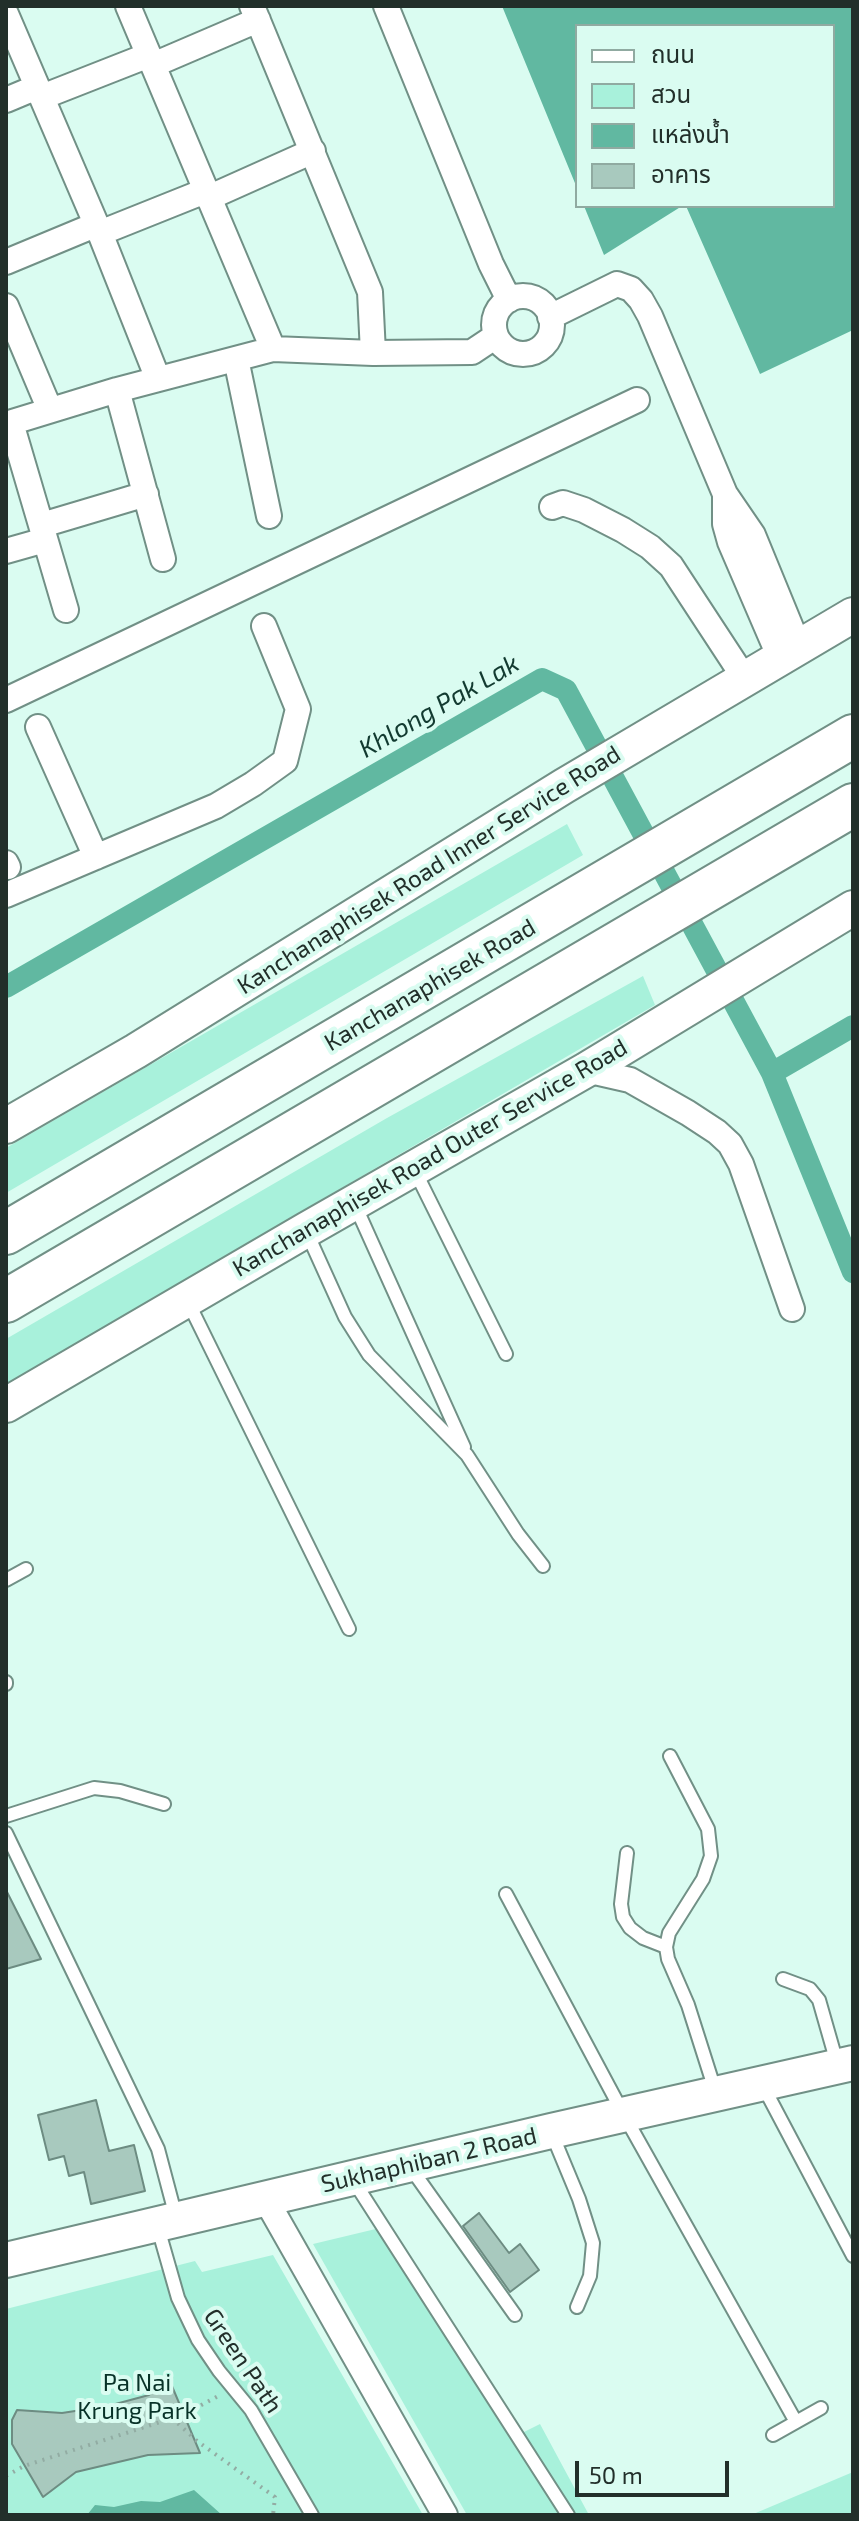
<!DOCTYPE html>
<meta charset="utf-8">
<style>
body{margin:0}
#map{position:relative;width:859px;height:2521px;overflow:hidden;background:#dafcf1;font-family:"Exo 2","Noto Sans Thai",sans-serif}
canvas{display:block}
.frame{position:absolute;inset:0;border:8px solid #222f2a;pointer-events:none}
.legend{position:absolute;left:575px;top:24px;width:260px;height:184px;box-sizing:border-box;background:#dafcf1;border:2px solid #90aaa1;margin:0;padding:10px 14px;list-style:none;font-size:24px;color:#222f2a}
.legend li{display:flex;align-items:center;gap:16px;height:40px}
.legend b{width:40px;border:2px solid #90aaa1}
.scale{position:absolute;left:575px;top:2461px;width:154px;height:36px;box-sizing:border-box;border:4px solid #222f2a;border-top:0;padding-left:10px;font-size:24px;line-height:28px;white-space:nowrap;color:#222f2a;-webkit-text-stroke:6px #dafcf1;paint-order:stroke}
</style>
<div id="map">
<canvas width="859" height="2521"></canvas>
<div class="frame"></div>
<ul class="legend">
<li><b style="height:10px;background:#fff"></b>ถนน</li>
<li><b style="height:22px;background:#a8f1db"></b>สวน</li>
<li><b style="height:22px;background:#61b8a1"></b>แหล่งน้ำ</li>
<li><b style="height:22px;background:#a8c9be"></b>อาคาร</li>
</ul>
<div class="scale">50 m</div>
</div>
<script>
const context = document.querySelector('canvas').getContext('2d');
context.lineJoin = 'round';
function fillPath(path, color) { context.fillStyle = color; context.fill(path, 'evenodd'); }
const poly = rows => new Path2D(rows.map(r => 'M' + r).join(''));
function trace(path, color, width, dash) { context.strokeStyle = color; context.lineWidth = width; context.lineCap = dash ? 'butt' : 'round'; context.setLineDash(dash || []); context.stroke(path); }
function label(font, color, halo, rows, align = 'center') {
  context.font = font + ' "Exo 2",sans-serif'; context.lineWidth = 8; context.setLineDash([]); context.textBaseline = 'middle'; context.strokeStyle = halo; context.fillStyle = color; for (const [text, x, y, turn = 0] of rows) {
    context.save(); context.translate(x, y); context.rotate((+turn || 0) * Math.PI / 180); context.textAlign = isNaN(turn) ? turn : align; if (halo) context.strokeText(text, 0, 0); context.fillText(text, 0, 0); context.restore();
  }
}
const green = poly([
 [567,824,583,855,6,1193,6,1148],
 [643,976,655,1005,6,1384,6,1339,387,1118],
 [384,2227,522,2433,540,2424,589,2515,467,2515,313,2244],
 [273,2255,423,2515,6,2515,6,2309,195,2261,202,2272],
 [853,2472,853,2515,751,2515]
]);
const water = poly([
 [502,6,853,6,853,330,760,374,686,206,833,206,833,26,577,26,577,188],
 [584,206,682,206,604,255],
 [194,2490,222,2515,87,2515,95,2505,114,2507,141,2501,160,2502]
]);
const canal = poly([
 [6,987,542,679,566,690,772,1073,853,1272],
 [772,1073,853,1026]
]);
const building = poly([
 [6,1890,41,1959,6,1969,6,1890],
 [96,2100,109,2151,134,2145,145,2191,91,2204,84,2172,69,2176,64,2156,49,2160,38,2115,96,2100],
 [479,2213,509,2253,520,2244,539,2270,510,2292,463,2226,479,2213],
 [169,2379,200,2453,148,2455,76,2472,43,2497,12,2444,12,2420,17,2410,62,2413,108,2406,149,2395,169,2379]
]);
const path = poly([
 [172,2418,197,2441,275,2497,273,2515],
 [6,2476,24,2466,185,2414,220,2395]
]);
const lane = poly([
 [415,1171,506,1354],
 [355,1205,464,1447],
 [307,1233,345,1317,369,1355,467,1455,518,1534,543,1566],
 [188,1302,349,1629],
 [6,1580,26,1569],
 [6,1682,6,1684],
 [670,1756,708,1829,711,1856,703,1879,669,1933,666,1947,668,1959,688,2005,715,2090],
 [6,1816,94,1788,120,1791,164,1804],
 [6,1833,158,2149,176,2217],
 [627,1853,621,1904,623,1917,630,1928,643,1938,666,1947],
 [506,1894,624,2115,796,2422],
 [783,1979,810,1989,819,2000,837,2063],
 [763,2086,853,2256],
 [552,2134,579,2199,593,2243,590,2276,577,2307],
 [410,2167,515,2315],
 [353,2180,568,2515],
 [158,2228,178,2298,198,2340,219,2371,251,2410,312,2515],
 [773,2435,821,2408]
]);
const street = poly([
 [128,6,273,349],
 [252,6,370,292,373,353],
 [386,6,491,264,509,300],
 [6,14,100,233,158,379],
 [153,65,258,20],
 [42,97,149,55],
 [6,100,37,87],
 [208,198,313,151],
 [100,233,205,191],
 [6,262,95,225],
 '494 325a29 29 0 1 1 58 0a29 29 0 1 1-58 0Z',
 [6,306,50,410],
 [550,317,617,284,631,289,641,300,650,316,725,494,753,535,799,647],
 [236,359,269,516],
 [117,390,163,559],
 [11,423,66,610],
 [6,424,117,390,273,349,373,353,472,352,496,336],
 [725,494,725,524,730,542,780,658],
 [552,507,563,503,584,510,623,530,650,547,671,566,745,679],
 [42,525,146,494],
 [6,551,45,540],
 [6,700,637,400],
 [38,727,96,857],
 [6,863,8,867],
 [6,895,216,806,253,784,285,761,298,709,264,626],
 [586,1070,630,1080,688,1113,717,1132,730,1144,741,1164,792,1309],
 [265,2198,445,2515]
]);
const secondary = poly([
 [6,1126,136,1051,564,786,853,615],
 [6,1405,306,1230,586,1070,853,908],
 [6,2260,551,2131,853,2063]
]);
const highway = poly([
 [6,1233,853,736],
 [6,1301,853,805]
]);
const streetNames = [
 ["Kanchanaphisek Road Inner Service Road",429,870,-32],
 ["Kanchanaphisek Road",430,985,-30],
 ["Kanchanaphisek Road Outer Service Road",430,1158,-30],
 ["Sukhaphiban 2 Road",429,2160,-13],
 ["Green Path",243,2361,56]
];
const parkNames = [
 ["Pa Nai",137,2383],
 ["Krung Park",137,2411]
];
const waterNames = [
 ["Khlong Pak Lak",439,706,-30]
];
fillPath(green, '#a8f1db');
fillPath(water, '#61b8a1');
trace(canal, '#61b8a1', 22);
fillPath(building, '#a8c9be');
trace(building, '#6d8c82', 2);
trace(lane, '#719086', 16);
trace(street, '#719086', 28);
trace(secondary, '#719086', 38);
trace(highway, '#719086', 46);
trace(path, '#92aca3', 4, [2, 6]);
trace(lane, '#fff', 12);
trace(street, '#fff', 24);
trace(secondary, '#fff', 34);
trace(highway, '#fff', 42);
label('24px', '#222f2a', '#dafcf1', streetNames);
label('24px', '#083228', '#dafcf1', parkNames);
label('italic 26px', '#123a30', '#dafcf1', waterNames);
</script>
